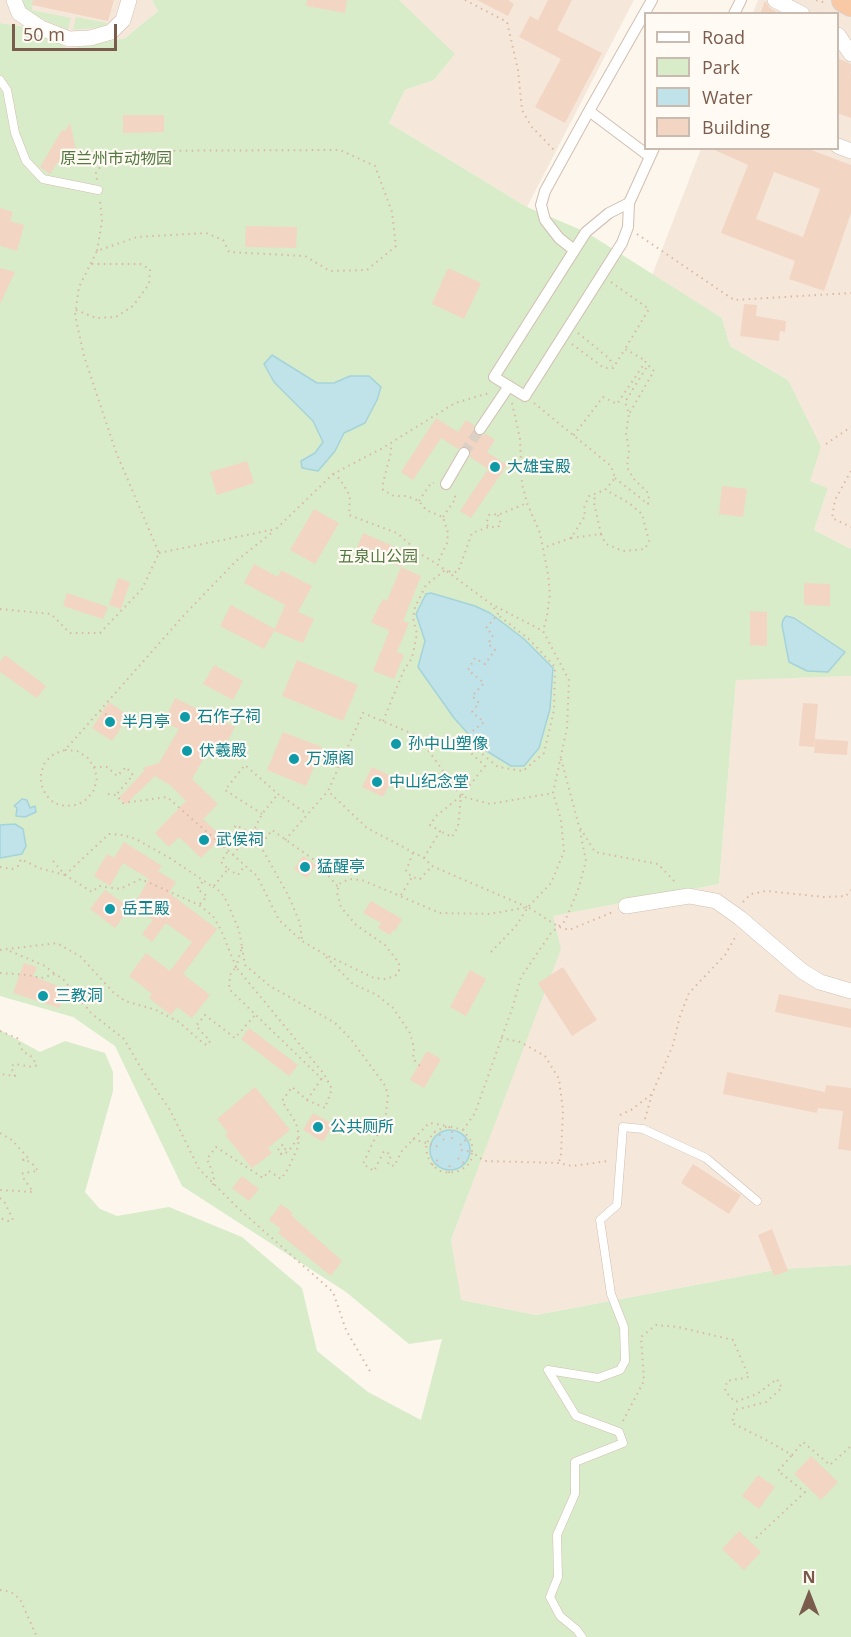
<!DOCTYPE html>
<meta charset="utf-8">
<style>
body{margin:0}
#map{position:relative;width:851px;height:1637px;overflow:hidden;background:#fdf6ec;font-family:"Open Sans",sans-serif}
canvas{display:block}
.legend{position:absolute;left:644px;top:12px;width:195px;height:138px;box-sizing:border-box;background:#fffaf3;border:2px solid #cabbb1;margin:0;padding:8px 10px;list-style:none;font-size:18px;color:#7a5c4d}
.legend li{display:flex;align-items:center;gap:12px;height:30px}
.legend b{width:30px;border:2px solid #cabbb1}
.north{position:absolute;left:779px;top:1565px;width:60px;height:60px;-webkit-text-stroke:4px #fffaf3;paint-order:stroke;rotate:0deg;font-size:16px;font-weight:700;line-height:24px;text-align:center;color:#7a5c4d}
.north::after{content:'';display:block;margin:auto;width:21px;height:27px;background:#7a5c4d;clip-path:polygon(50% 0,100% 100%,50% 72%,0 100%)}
.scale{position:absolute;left:12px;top:24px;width:105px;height:27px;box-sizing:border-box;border:3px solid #7a5c4d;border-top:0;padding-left:8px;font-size:18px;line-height:21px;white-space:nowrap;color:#7a5c4d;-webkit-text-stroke:4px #fffaf3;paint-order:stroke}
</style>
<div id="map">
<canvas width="851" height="1637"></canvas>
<ul class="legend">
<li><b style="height:8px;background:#fff"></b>Road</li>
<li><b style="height:16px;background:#d8ecc9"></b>Park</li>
<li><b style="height:16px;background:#bfe3e8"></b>Water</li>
<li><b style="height:16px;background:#f3d5c3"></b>Building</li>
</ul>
<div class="north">N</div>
<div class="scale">50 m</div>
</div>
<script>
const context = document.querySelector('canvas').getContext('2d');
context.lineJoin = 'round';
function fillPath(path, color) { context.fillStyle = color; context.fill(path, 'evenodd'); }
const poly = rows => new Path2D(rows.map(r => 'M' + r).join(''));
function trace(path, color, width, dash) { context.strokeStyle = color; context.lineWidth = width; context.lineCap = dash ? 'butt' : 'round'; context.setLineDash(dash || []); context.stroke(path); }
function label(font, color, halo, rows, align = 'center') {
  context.font = font + ' "Open Sans","Noto Sans SC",sans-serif'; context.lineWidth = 4.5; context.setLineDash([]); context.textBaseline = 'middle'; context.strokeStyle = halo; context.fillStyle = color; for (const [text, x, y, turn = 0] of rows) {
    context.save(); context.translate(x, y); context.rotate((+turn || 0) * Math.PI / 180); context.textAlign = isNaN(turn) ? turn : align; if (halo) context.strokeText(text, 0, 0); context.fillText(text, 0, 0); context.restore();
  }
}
const residential = poly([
 [0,0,152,0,158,11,125,38,68,49,34,28,0,23],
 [399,0,634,0,527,207,389,123,405,90,434,80,454,55],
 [758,0,851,0,851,549,814,530,828,488,810,481,788,380,730,346,722,318,652,275,701,149,838,148,838,14,753,13],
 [851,676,851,1265,780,1269,536,1315,460,1300,451,1240,560,949,552,916,719,884,736,679]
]);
const green = poly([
 [20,0,33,0,32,10,71,18,68,30,37,17,25,9],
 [152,0,399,0,455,54,434,80,405,90,389,123,527,207,586,232,722,318,730,346,788,380,821,447,810,481,828,488,814,530,851,549,851,676,736,680,719,884,553,916,561,949,451,1240,461,1300,536,1315,780,1269,851,1265,851,1637,0,1637,0,1030,40,1052,65,1041,105,1053,113,1072,113,1091,85,1192,100,1209,117,1216,169,1207,242,1237,302,1288,317,1351,368,1392,421,1420,442,1339,409,1344,346,1292,182,1186,115,1046,73,1017,0,996,0,23,34,28,68,49,125,38,158,11],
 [76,17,108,23,102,27,73,30]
]);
const water = poly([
 [272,355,317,383,334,383,350,376,369,376,381,387,377,400,365,423,344,433,335,451,318,471,302,468,301,461,315,453,323,442,313,421,274,382,264,364,272,355],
 [431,593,475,606,490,613,524,639,553,668,550,709,539,748,524,766,511,766,480,747,454,718,418,667,425,641,416,614,426,594,431,593],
 [786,616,794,618,845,652,828,672,807,671,789,662,782,625,783,620,786,616],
 [22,799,27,800,30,808,35,806,36,812,25,817,16,816,17,808,14,806,22,799],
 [15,824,23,829,26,846,22,854,0,858,0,825,15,824],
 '430 1150a20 20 0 1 1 40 0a20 20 0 1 1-40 0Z'
]);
const building = poly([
 [33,0,114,0,108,21,32,5],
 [307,0,347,0,345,13,306,6],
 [477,0,508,0,514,4,508,16],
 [548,0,572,0,557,30,602,53,565,123,535,107,561,59,519,37,530,16,538,20],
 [765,1,770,8,780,14,760,14],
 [837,58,851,64,851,71,846,83,851,72,851,118,837,113,837,104,841,96,837,103],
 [123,115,164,115,164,132,123,133],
 [70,123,76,150,67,162,57,163,50,174,40,167,62,130,65,131],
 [710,148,806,148,851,165,851,213,824,291,789,279,795,261,721,233,748,165],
 [774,172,820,189,803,237,756,219],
 [0,208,13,212,10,221,24,225,17,251,0,246],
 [246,226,297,227,296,248,245,247],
 [0,268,15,272,0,304],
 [448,268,481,283,464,319,432,304],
 [744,304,757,305,756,316,786,321,785,332,780,331,779,341,740,336],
 [436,418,458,432,466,420,474,425,473,432,476,435,483,436,486,434,495,440,487,452,507,465,471,518,460,511,488,469,470,457,471,452,468,447,463,446,458,449,441,438,413,480,401,472],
 [247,461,254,483,217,495,210,472],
 [722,486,747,489,743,517,719,514],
 [314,509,339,523,315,564,290,550],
 [363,533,407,552,401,567,357,548],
 [254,564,278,577,281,570,312,586,298,612,314,619,303,643,274,631,285,605,244,583],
 [401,567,421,576,403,621,409,623,397,652,404,655,394,679,373,671,389,632,388,630,371,622,383,599,387,601],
 [118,578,130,582,121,609,109,605],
 [804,583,830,584,830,606,804,605],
 [67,593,108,607,103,619,63,606],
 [231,605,275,629,264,649,220,626],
 [750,611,767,612,767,646,750,645],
 [5,655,46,686,37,698,0,672,0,662],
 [297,660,358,685,343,721,282,696],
 [214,665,243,681,233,700,203,684],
 [175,698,235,727,223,750,212,744,192,779,218,804,203,819,222,837,201,858,179,837,169,847,155,833,186,801,170,785,155,776,126,804,119,798,145,770,142,768,159,763,179,729,164,722],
 [109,702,129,716,112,741,92,728],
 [803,703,818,704,814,747,799,746],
 [283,732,322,747,306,786,267,770],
 [815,739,848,741,847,755,814,753],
 [372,767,393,777,383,797,362,787],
 [124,842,162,866,158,871,176,882,169,893,217,929,183,974,210,995,192,1018,177,1007,171,1015,149,998,152,994,129,976,146,953,170,971,192,942,166,923,152,942,142,934,153,920,132,908,149,879,123,863,110,886,94,876,107,854,114,858],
 [303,856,316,865,307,878,294,869],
 [105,890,130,908,115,928,90,909],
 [371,901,402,919,395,931,393,930,390,935,378,928,381,923,363,913],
 [24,963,37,967,33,976,67,990,59,1008,13,993],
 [563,967,597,1020,572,1036,538,983],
 [470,970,486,979,466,1016,450,1007],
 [779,994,851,1009,851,1028,775,1012],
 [249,1028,298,1065,289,1076,241,1039],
 [427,1051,441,1059,424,1088,410,1080],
 [727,1072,825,1092,826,1085,851,1088,851,1151,838,1149,843,1111,818,1108,817,1113,723,1094],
 [255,1087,290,1130,268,1148,272,1153,252,1168,225,1135,228,1133,217,1119],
 [313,1113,333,1124,323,1142,303,1130],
 [693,1164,741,1195,729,1214,681,1183],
 [242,1176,259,1189,249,1201,232,1188],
 [281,1204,293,1213,291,1215,342,1261,331,1276,278,1233,281,1229,269,1220],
 [772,1229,788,1271,774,1276,758,1235],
 [811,1456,838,1482,821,1500,794,1474],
 [758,1475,775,1487,759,1509,742,1496],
 [739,1531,761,1552,744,1570,722,1549]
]);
const pedestrianTunnel = poly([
 [464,453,480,429]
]);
const path = poly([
 [465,0,507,22,518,70,522,110,531,126,554,150],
 [816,0,826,3],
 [637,234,734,300,851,293],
 [97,251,102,221,100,200],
 [611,282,649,309,625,349],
 [76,310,96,318,116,317,133,306,149,284,150,269,140,264,91,264],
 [578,333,610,359,612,366],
 [572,344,604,368,613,368,625,349,646,361,617,404,603,397,573,436],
 [512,403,520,439,522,484,527,503,540,533,548,574,550,594,547,616,543,631],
 [534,403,611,466,615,478,605,490,589,496,584,508,585,516,571,538,543,548],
 [826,444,851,427],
 [851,471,835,500,832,518,851,527],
 [333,474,340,479,350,496,349,515,397,533,422,555,437,564],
 [615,478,648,504,649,494,633,478,627,467,629,450,626,433,629,414,625,402,648,365,654,371,629,414],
 [419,501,431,483,434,483],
 [498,515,501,524,498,527,489,527,486,524,489,515,493,514,498,515,527,503],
 [443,517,456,498,453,493],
 [601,534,606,544,623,551,645,549,649,541,642,514,629,503,606,490],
 [571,538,601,534,594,503,595,494],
 [159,553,276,529,333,474,381,449,455,403,489,393],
 [0,609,51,614,70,633,100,633,142,589,159,553,116,452,84,356,75,315,79,287,97,251,137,237,206,233,223,240,229,252,305,256,330,271,367,270,396,246,392,212,375,166,340,150,111,151,96,173,97,180],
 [100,711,130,728],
 [383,721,404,670,412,658,417,634,413,618,415,607,426,585,444,571,458,572,472,533,489,527],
 [467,736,475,748,498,767,523,771,544,753,554,710,555,667,530,640,498,615],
 [65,750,77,751,87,757,94,767,97,778,94,790,87,799,77,805,65,806,54,803,46,795,41,784,41,773,45,762,54,754,65,750,186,613,236,561,274,531],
 [561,759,579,826,595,852,658,864,677,884],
 [94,767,107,767,117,776,126,767,133,775,116,795],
 [108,794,116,795,123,803,167,797,257,876,279,920,302,941,324,954,374,978,385,979,395,976,399,971,399,963,385,945,356,925,341,907,337,893,339,884,349,879,362,880,440,913,490,914,528,907,551,883,564,852,561,820,553,793,567,728,569,680,543,631,491,604,437,564,447,543,448,533,443,517,426,510,419,501,407,496,394,496,383,490,383,483,391,452,391,443],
 [462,795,485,766,459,742,484,722,472,712,479,703,472,696,484,683,468,670,475,658,485,664,495,650,488,644,493,635,486,628,498,614,491,604],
 [262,814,225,790,245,765,278,794,307,814],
 [255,828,262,814,278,794],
 [251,833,236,825,234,828,245,839,259,846,261,843,251,833,255,828,266,838,272,830,317,862,338,887],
 [285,840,328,791],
 [260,845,288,895,300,923,302,940],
 [413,853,406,871,412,877,420,879,432,866],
 [233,855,245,839],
 [424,858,440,831,430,825,436,816,461,796,458,827,452,837,440,831],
 [53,861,65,875,92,892,99,886,120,889,141,879,199,905,213,916,221,930,236,967,242,947,239,930,227,902,221,892,213,887],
 [0,867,12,869,18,866,21,859,39,868,65,875],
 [228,869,238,875,245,865],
 [65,875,109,834,122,835,136,839,173,860,213,887,228,869,221,862,228,851],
 [401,895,412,877],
 [743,902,751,894,766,891,824,897,846,896,851,890],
 [200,904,207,896,197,889,204,880],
 [527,907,432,866,424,858,367,828,328,791,363,713,418,736,461,796,490,804,553,793],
 [242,947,245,965,270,986,335,1023,350,1038,384,1084,388,1094,385,1123,373,1142,363,1164,374,1171,384,1151,391,1155,388,1164,394,1166,402,1151,429,1123,448,1126,452,1130,452,1139],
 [0,950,57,943,81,957,113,992,125,1001,156,1010,179,1022,204,1044,208,1045,210,1041,196,1026,205,1015,235,1038,255,1015],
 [10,951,45,966,55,974],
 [491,952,516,926,528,907,559,927,569,930,613,912],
 [326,957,353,984,377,995,393,1008,410,1033,414,1048,413,1059,423,1069],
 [0,973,28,975,41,978,55,974,63,979,92,1014,124,1039,141,1068,170,1110,199,1169,239,1209,333,1292,346,1330,371,1373],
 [0,1031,17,1038,23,1052,30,1055,37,1065,33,1067,14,1064,11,1067,15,1076,0,1074],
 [501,1038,520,1042,545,1056,559,1079,563,1110,561,1154,559,1162],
 [307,1100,322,1078],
 [620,1115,631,1110,652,1094],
 [645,1119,652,1094,673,1045,680,1016,689,993,725,955,737,934],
 [463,1130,475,1113,513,1006,521,977,551,933,565,921,578,890,586,861,579,826],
 [434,1132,438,1133,444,1140],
 [0,1133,12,1140,28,1158,23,1160,31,1162,38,1171,23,1173,22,1176,33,1192,0,1190],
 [413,1139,439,1147],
 [460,1145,469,1137],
 [278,1150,282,1145,286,1148,281,1154,288,1152,298,1138],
 [461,1150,472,1152,471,1160,467,1166,459,1171,449,1173,440,1171,432,1165,427,1155,426,1144,434,1132,448,1126,463,1130,472,1142,472,1152,484,1161,559,1163,572,1166,608,1161],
 [458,1158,467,1166],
 [432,1165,441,1157],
 [449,1173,450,1161],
 [213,1185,214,1176,207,1159,216,1147,263,1178,269,1171,281,1179,288,1169,298,1147,299,1135,296,1123,282,1101,292,1087,307,1100,325,1108,332,1089,324,1074,236,967,230,975,229,989,322,1079],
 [0,1198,5,1203,13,1220,8,1221,0,1218],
 [623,1421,644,1381,641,1337,656,1325,678,1327,733,1340,749,1377,727,1381,725,1391,735,1402,757,1394,777,1379,782,1388,766,1402,735,1410,732,1423,768,1441,792,1455,803,1442,830,1465,851,1446],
 [756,1538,805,1492,778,1471,792,1455],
 [0,1590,11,1592,20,1599,37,1637]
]);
const service = poly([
 [0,80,7,90,15,133,26,161,43,179,98,190],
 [582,1637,577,1630,560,1616,550,1597,558,1577,557,1535,575,1494,575,1462,623,1443,619,1432,576,1416,548,1370,598,1378,620,1370,625,1361,624,1327,611,1294,600,1220,617,1205,623,1127,643,1129,706,1158,757,1201]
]);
const pedestrian = poly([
 [734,14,741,0],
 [649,156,589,111,652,0],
 [629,203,628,227,622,243,525,396,494,377,586,232,609,213,629,203],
 [629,203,654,148],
 [574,250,559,238,545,220,541,205,545,191,589,111],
 [480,429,509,386],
 [446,484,464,453]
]);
const minor = poly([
 [14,0,19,13,41,28,69,39,90,38,111,32,123,20,129,0],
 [775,0,802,14],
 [838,35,851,54],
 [838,146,851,151],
 [626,906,689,896,716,901,740,918,802,971,820,982,851,991]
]);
const trunk = poly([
 [844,0,851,4]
]);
const markers = [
 [495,467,6,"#0f9aa8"],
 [185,717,6,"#0f9aa8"],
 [110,722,6,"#0f9aa8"],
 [396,744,6,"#0f9aa8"],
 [187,751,6,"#0f9aa8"],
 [294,759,6,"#0f9aa8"],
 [377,782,6,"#0f9aa8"],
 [204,840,6,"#0f9aa8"],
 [305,867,6,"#0f9aa8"],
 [110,909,6,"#0f9aa8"],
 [43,996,6,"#0f9aa8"],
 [318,1127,6,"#0f9aa8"]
];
const parkNames = [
 ["原兰州市动物园",116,159],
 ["五泉山公园",378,557]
];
const cultureNames = [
 ["大雄宝殿",507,467],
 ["石作子祠",197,717],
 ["半月亭",122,722],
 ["孙中山塑像",408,744],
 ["伏羲殿",199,751],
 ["万源阁",306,759],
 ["中山纪念堂",389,782],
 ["武侯祠",216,840],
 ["猛醒亭",317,867],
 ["岳王殿",122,909],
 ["三教洞",55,996],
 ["公共厕所",330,1127]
];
fillPath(residential, '#f5e8da');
fillPath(green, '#d8ecc9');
fillPath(water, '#bfe3e8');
trace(water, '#a5d3da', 1.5);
fillPath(building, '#f3d5c3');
trace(pedestrianTunnel, '#dcd0c4', 10, [10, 5]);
trace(service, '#d1beb0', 9);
trace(pedestrian, '#d1beb0', 12);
trace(minor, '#d1beb0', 16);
trace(trunk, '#dad1cd', 26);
trace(path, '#d9b8a5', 2, [1.5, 4.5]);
trace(service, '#fff', 8);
trace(pedestrian, '#fff', 10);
trace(minor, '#fff', 15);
trace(trunk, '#f9c8a4', 24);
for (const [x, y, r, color] of markers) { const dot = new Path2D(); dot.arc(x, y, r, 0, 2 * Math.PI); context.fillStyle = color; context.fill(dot); trace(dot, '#fffaf3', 2); }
label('16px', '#537a41', '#fffaf3', parkNames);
label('16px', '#0d838f', '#fffaf3', cultureNames, 'left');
</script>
